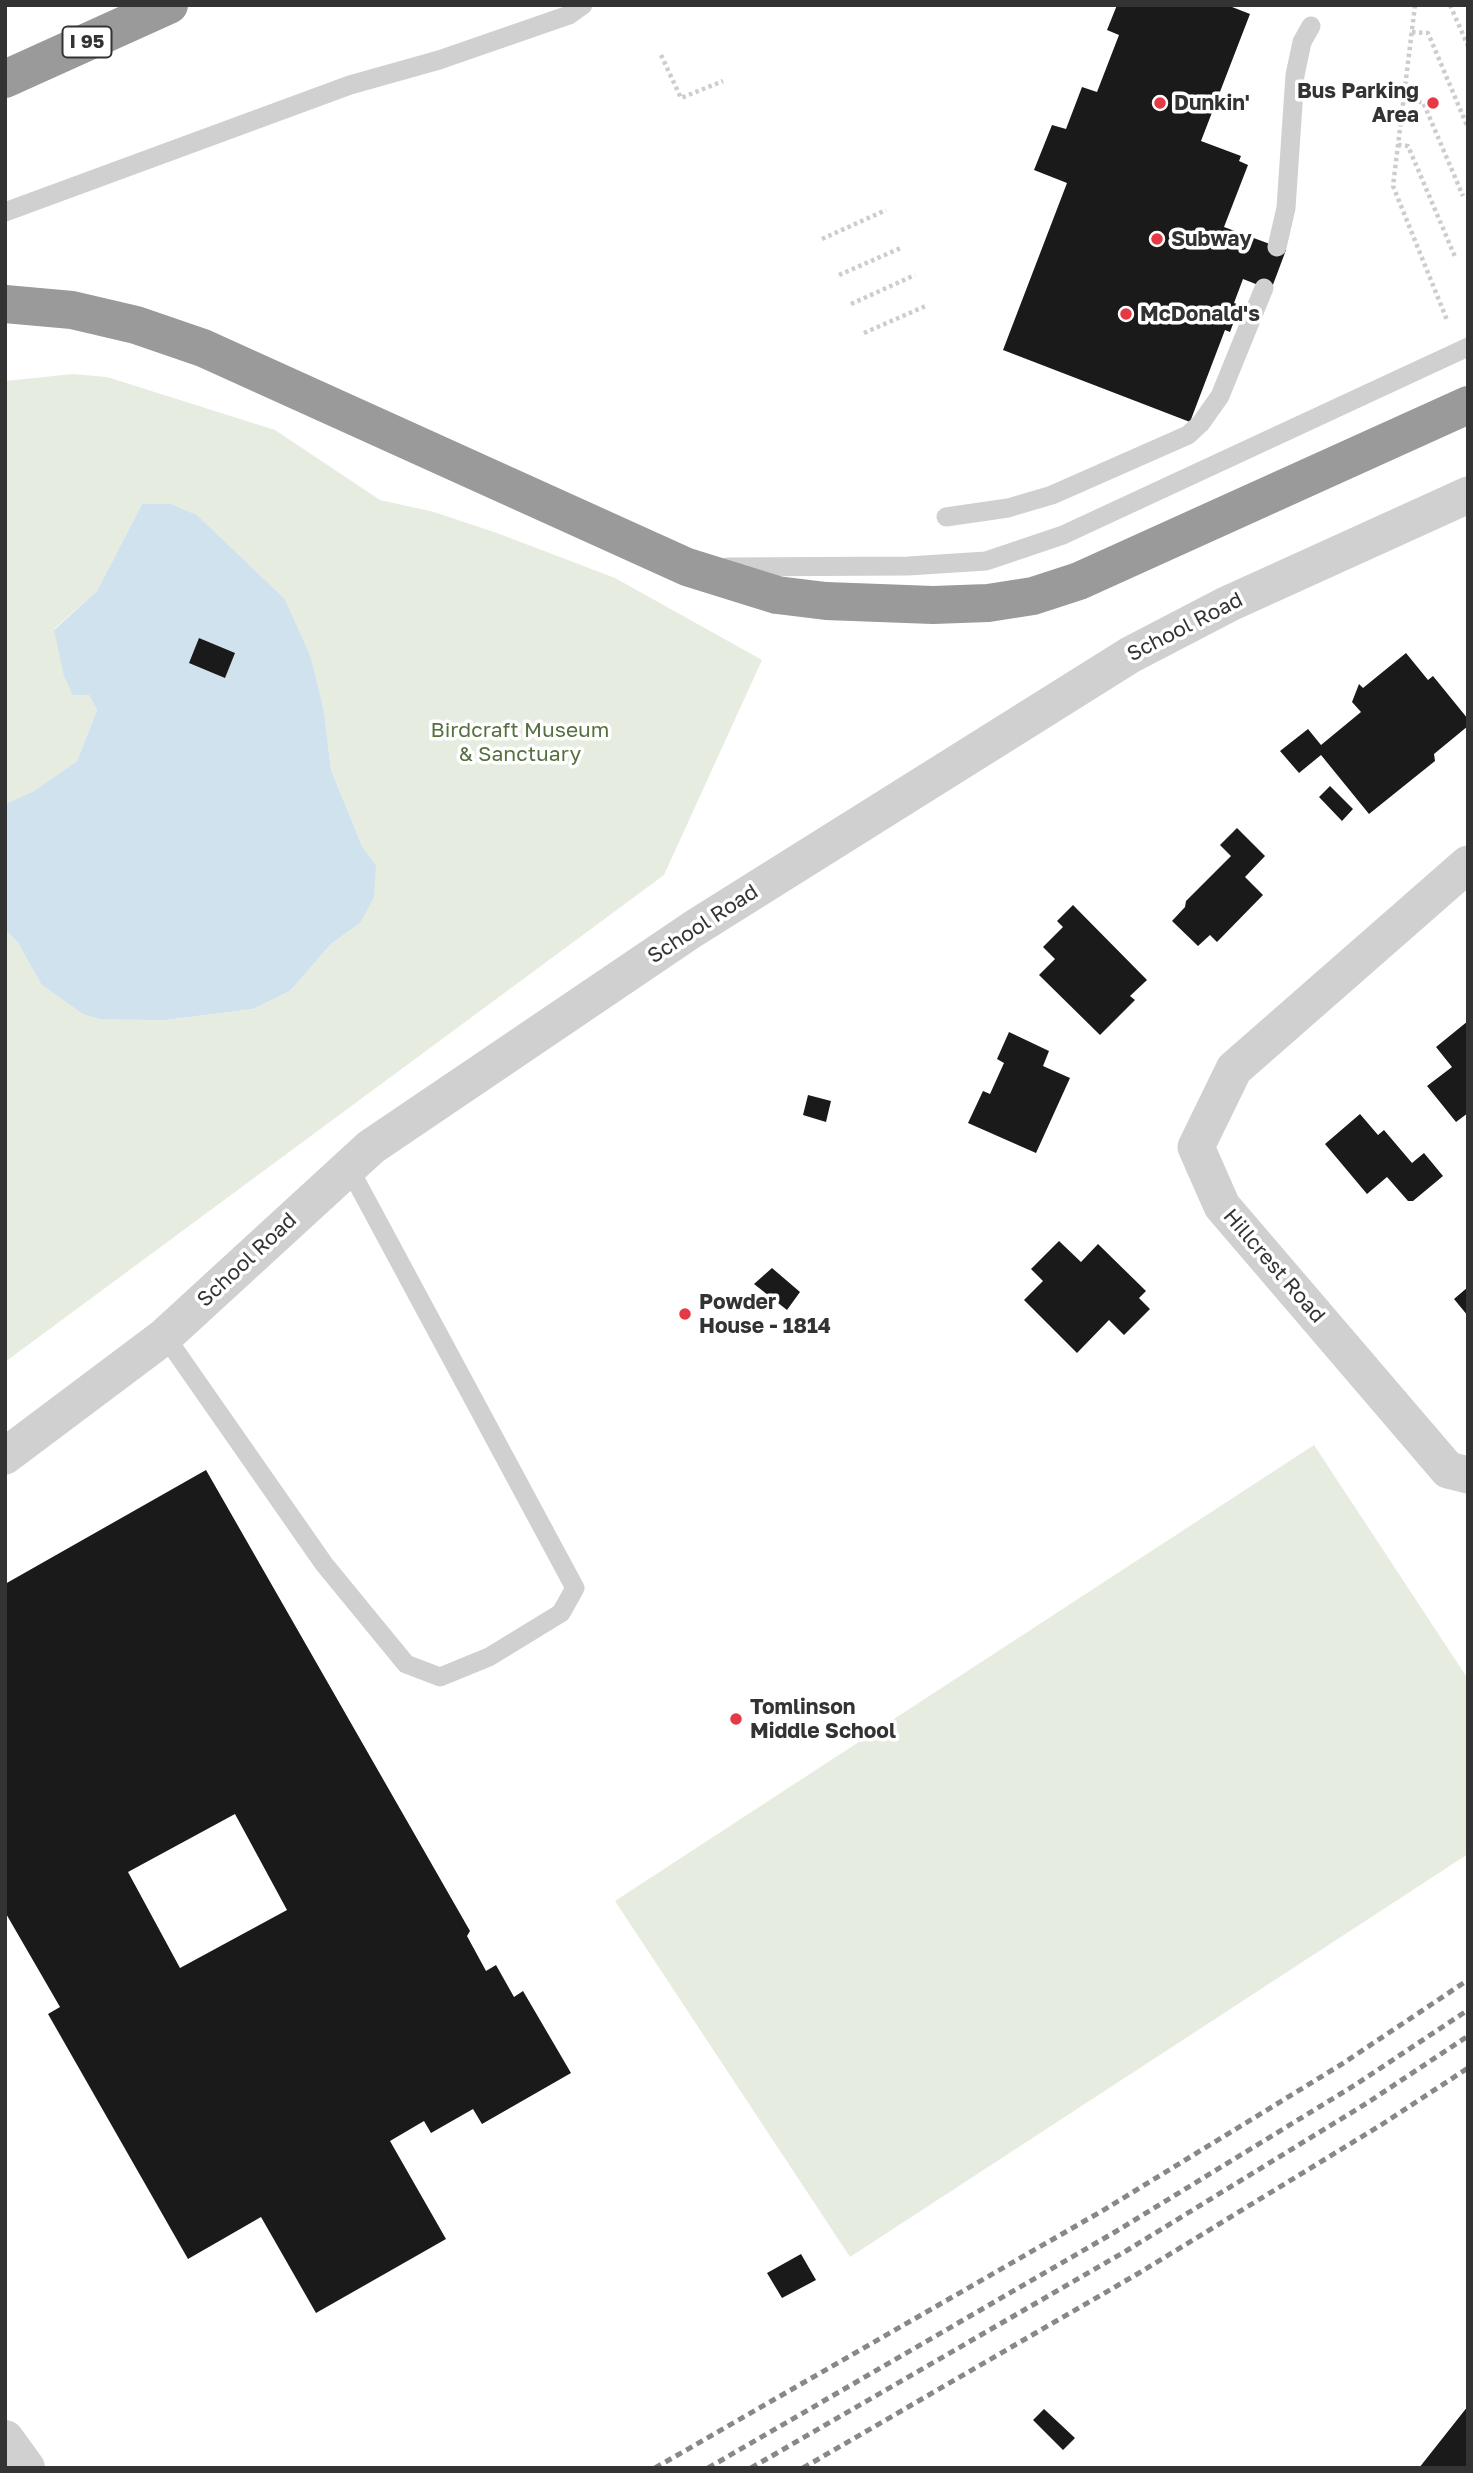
<!DOCTYPE html>
<style>
body{margin:0}
#map{position:relative;width:1473px;height:2473px;overflow:hidden;background:#fff;font-family:"Golos Text",sans-serif}
canvas{display:block}
.frame{position:absolute;inset:0;border:7px solid #333;pointer-events:none}
</style>
<div id="map">
<canvas width="1473" height="2473"></canvas>
<div class="frame"></div>
</div>
<script>
const context = document.querySelector('canvas').getContext('2d');
context.lineJoin = 'round';
function fillPath(path, color) { context.fillStyle = color; context.fill(path, 'evenodd'); }
const poly = rows => new Path2D(rows.map(r => 'M' + r).join(''));
function trace(path, color, width, dash) { context.strokeStyle = color; context.lineWidth = width; context.lineCap = dash ? 'butt' : 'round'; context.setLineDash(dash || []); context.stroke(path); }
function label(font, color, halo, rows, align = 'center') {
  context.font = font + ' "Golos Text",sans-serif'; context.lineWidth = 7; context.setLineDash([]); context.textBaseline = 'middle'; context.strokeStyle = halo; context.fillStyle = color; for (const [text, x, y, turn = 0] of rows) {
    context.save(); context.translate(x, y); context.rotate((+turn || 0) * Math.PI / 180); context.textAlign = isNaN(turn) ? turn : align; if (halo) context.strokeText(text, 0, 0); context.fillText(text, 0, 0); context.restore();
  }
}
const green = poly([
 [73,374,107,377,275,430,380,500,434,512,497,533,615,578,762,660,664,875,5,1362,5,929,18,943,41,984,165,1020,253,1009,290,991,331,944,360,923,376,867,362,846,331,770,324,711,311,659,285,599,197,515,171,504,142,504,97,591,54,629,97,710,77,761,33,793,5,804,5,381],
 [1314,1445,1468,1679,1468,1854,850,2257,615,1901]
]);
const water = poly([
 [142,504,171,504,197,515,285,599,311,658,324,711,331,770,362,846,376,866,374,897,360,923,331,944,290,991,253,1009,165,1020,101,1019,83,1014,41,984,18,943,5,929,5,804,33,792,77,761,97,710,89,695,73,695,64,676,54,630,97,591]
]);
const building = poly([
 [1117,5,1227,5,1250,14,1201,141,1241,156,1239,161,1248,165,1224,227,1286,250,1271,290,1243,279,1234,303,1240,305,1230,332,1225,330,1190,422,1003,350,1067,183,1034,170,1052,125,1066,129,1082,87,1097,92,1119,35,1107,30],
 [199,638,235,653,225,678,189,663],
 [1406,653,1428,680,1433,676,1468,719,1468,726,1434,754,1435,761,1369,814,1321,755,1299,773,1280,751,1308,729,1321,745,1361,712,1352,702,1359,684,1363,688],
 [1330,786,1353,809,1342,821,1319,797],
 [1237,828,1265,856,1245,877,1263,895,1217,942,1210,935,1198,946,1172,921,1185,907,1186,901,1231,856,1220,845],
 [1073,905,1147,980,1130,996,1135,1000,1100,1035,1039,975,1055,959,1043,947,1063,927,1057,921],
 [1468,1021,1468,1113,1456,1122,1427,1086,1452,1067,1436,1047],
 [1009,1032,1049,1051,1043,1066,1070,1078,1036,1153,968,1123,983,1091,990,1094,1004,1063,997,1059],
 [808,1095,831,1101,826,1122,803,1115],
 [1360,1114,1378,1135,1384,1130,1412,1163,1424,1153,1443,1176,1413,1201,1408,1201,1387,1177,1367,1194,1325,1144],
 [1059,1241,1081,1262,1098,1244,1146,1291,1139,1298,1150,1309,1124,1335,1109,1320,1077,1353,1024,1300,1043,1281,1031,1269],
 [772,1268,800,1292,787,1310,754,1284],
 [1468,1287,1468,1316,1454,1299],
 [206,1470,470,1931,467,1936,486,1971,496,1965,514,1997,523,1991,571,2073,482,2124,473,2109,431,2133,424,2121,390,2141,446,2239,316,2313,261,2217,188,2259,48,2014,60,2007,5,1912,5,1584],
 [235,1814,287,1910,180,1968,128,1872],
 [801,2254,816,2280,782,2298,767,2273],
 [1468,2406,1468,2468,1419,2468],
 [1044,2409,1075,2438,1063,2450,1033,2420]
]);
const path = poly([
 [1415,5,1393,186,1447,320],
 [1450,5,1468,46],
 [1412,32,1428,33,1468,128],
 [661,55,681,98,723,81],
 [1404,101,1423,102,1463,196],
 [1398,145,1408,146,1456,259],
 [822,239,886,210],
 [839,275,903,247],
 [851,304,915,275],
 [864,333,928,305]
]);
const service = poly([
 [5,212,350,85,439,60,569,15,583,5],
 [1277,247,1286,208,1295,75,1302,42,1311,26],
 [946,517,1008,508,1052,495,1188,435,1201,423,1220,396,1264,288],
 [727,567,908,566,986,561,1063,535,1468,347],
 [165,1336,324,1564,406,1664,440,1677,489,1657,561,1613,575,1588,348,1166]
]);
const minor = poly([
 [1468,864,1234,1069,1196,1147,1222,1206,1448,1470,1468,1475],
 [5,1456,165,1336,371,1147,693,929,1130,655,1228,604,1468,495]
]);
const tertiary = poly([
 [5,2439,26,2468]
]);
const motorway = poly([
 [5,79,169,5],
 [5,304,72,310,136,325,203,348,687,567,777,595,826,601,933,605,988,603,1033,596,1079,581,1468,405]
]);
const rail = poly([
 [655,2468,1102,2211,1342,2064,1468,1980],
 [708,2468,1115,2232,1355,2085,1468,2010],
 [751,2468,1126,2251,1367,2103,1468,2036],
 [803,2468,1139,2273,1381,2125,1468,2068]
]);
const markers = [
 [1160,103,7,"#e63946"],
 [1433,103,7,"#e63946"],
 [1157,239,7,"#e63946"],
 [1126,314,7,"#e63946"],
 [685,1314,7,"#e63946"],
 [736,1719,7,"#e63946"]
];
const shields = [
 [87,42,49]
];
const shieldNames = [
 ["I 95",87,42]
];
const poiNames = [
 ["Bus Parking",1419,91,"right"],
 ["Area",1419,115,"right"],
 ["Dunkin'",1174,103],
 ["Subway",1171,239],
 ["McDonald's",1140,314],
 ["Powder",699,1302],
 ["House - 1814",699,1326],
 ["Tomlinson",750,1707],
 ["Middle School",750,1731]
];
const streetNames = [
 ["School Road",1185,627,-27],
 ["School Road",703,924,-33],
 ["School Road",247,1260,-43],
 ["Hillcrest Road",1274,1266,49]
];
const parkNames = [
 ["Birdcraft Museum",520,730],
 ["& Sanctuary",520,754]
];
fillPath(green, '#e6ecdf');
fillPath(water, '#cfe2ee');
fillPath(building, '#1a1a1a');
trace(path, '#cdcdcd', 4.5, [3.5, 3.5]);
trace(service, '#d0d0d0', 19);
trace(minor, '#d0d0d0', 37);
trace(tertiary, '#d0d0d0', 38);
trace(motorway, '#9a9a9a', 38);
trace(rail, '#888', 5, [7, 5]);
for (const [x, y, r, color] of markers) { const dot = new Path2D(); dot.arc(x, y, r, 0, 2 * Math.PI); context.fillStyle = color; context.fill(dot); trace(dot, '#fff', 2.5); }
for (const [x, y, w] of shields) { const box = new Path2D(); box.roundRect(x - w / 2, y - 15.5, w, 31, 5); context.fillStyle = '#fff'; context.fill(box); trace(box, '#333', 2); }
label('bold 19px', '#333', null, shieldNames);
label('bold 21px', '#333', '#fff', poiNames, 'left');
label('21px', '#333', '#fff', streetNames);
label('21px', '#56703f', '#fff', parkNames);
</script>
